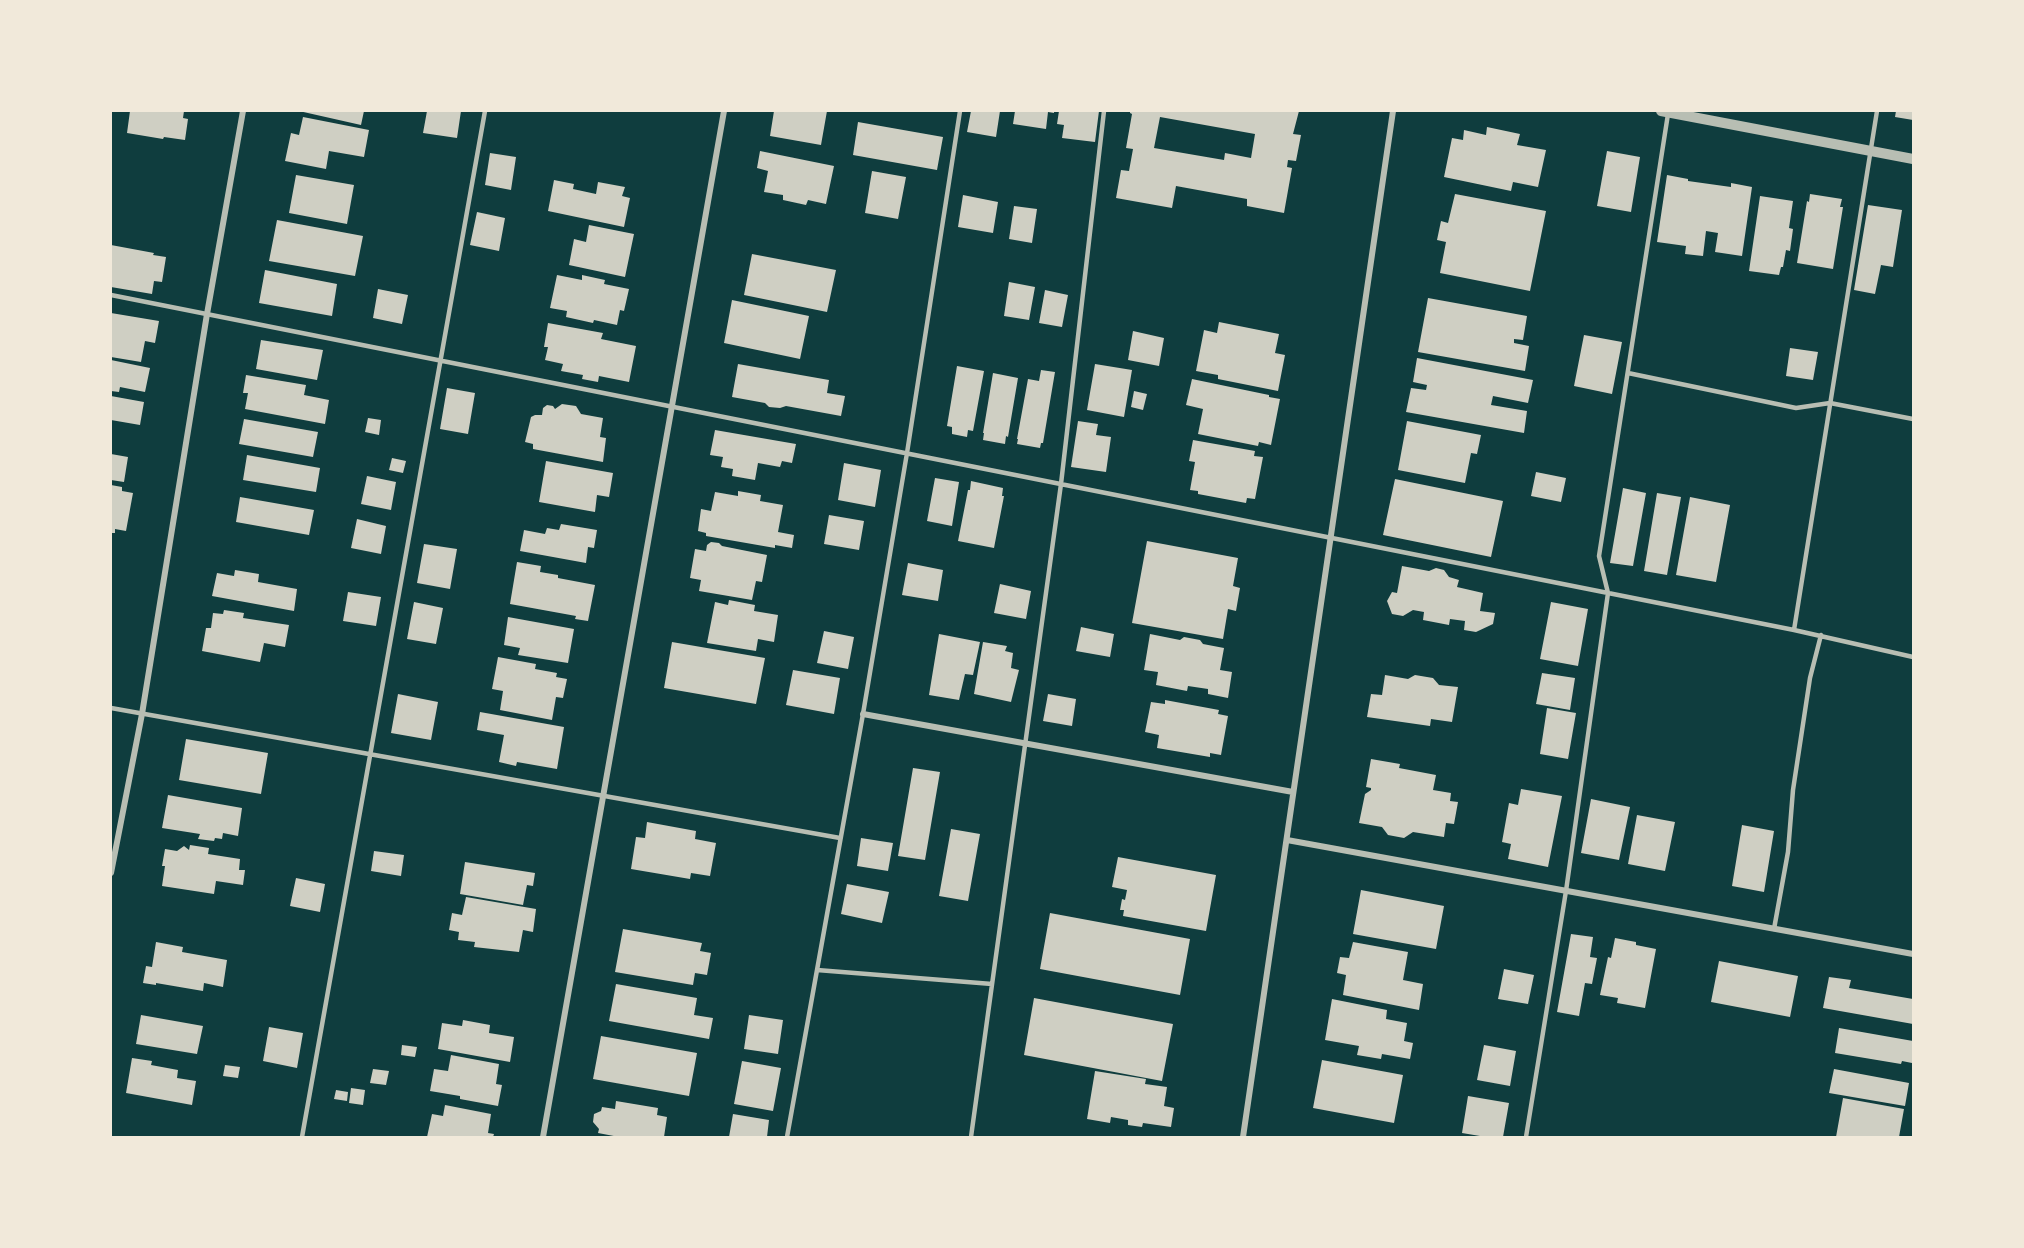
<!DOCTYPE html>
<style>
body{margin:0}
#map{position:relative;width:2024px;height:1248px;overflow:hidden;background:#0f3d3e;font-family:Cabin,sans-serif}
canvas{display:block}
.frame{position:absolute;inset:0;border:112px solid #f1e9da;pointer-events:none}
</style>
<div id="map">
<canvas width="2024" height="1248"></canvas>
<div class="frame"></div>
</div>
<script>
const context = document.querySelector('canvas').getContext('2d');
context.lineJoin = 'round';
function fillPath(path, color) { context.fillStyle = color; context.fill(path, 'evenodd'); }
const poly = rows => new Path2D(rows.map(r => 'M' + r).join(''));
function trace(path, color, width, dash) { context.strokeStyle = color; context.lineWidth = width; context.lineCap = dash ? 'butt' : 'round'; context.setLineDash(dash || []); context.stroke(path); }
const building = poly([
 [130,111,184,111,183,118,188,119,185,140,164,137,163,139,127,133],
 [299,111,364,111,361,125],
 [427,111,461,111,457,138,423,133],
 [774,111,827,111,821,145,770,136],
 [971,111,1000,111,996,137,967,132],
 [1015,111,1054,111,1054,113,1048,112,1046,129,1013,124],
 [1059,111,1099,111,1095,142,1062,138,1064,125,1057,124],
 [1130,111,1299,111,1293,134,1301,135,1296,161,1288,160,1287,167,1292,168,1284,213,1247,206,1247,199,1176,186,1172,208,1116,198,1121,170,1129,171,1133,149,1126,148,1132,114,1130,113],
 [1160,117,1255,134,1251,158,1225,153,1224,160,1154,148],
 [1896,111,1913,111,1913,120,1895,117],
 [303,117,369,130,364,157,329,151,326,169,285,161,291,133,299,135],
 [858,122,943,137,937,170,853,155],
 [1487,127,1520,134,1517,145,1546,150,1538,187,1513,182,1511,191,1444,177,1452,138,1463,140,1464,130,1486,135],
 [760,151,834,166,826,204,808,200,806,205,783,200,783,195,764,192,768,171,757,168],
 [1607,151,1640,157,1631,212,1597,206],
 [490,153,516,157,511,190,485,185],
 [872,171,906,177,898,219,865,213],
 [296,175,354,185,347,224,289,213],
 [1667,175,1688,179,1688,181,1731,187,1731,183,1752,187,1742,256,1715,252,1718,233,1706,231,1703,256,1685,254,1686,246,1657,242],
 [554,180,574,184,573,189,596,194,598,182,625,187,622,196,630,198,624,227,548,211],
 [1455,194,1546,211,1530,291,1440,273,1446,242,1437,240,1441,221,1448,223],
 [1810,194,1842,199,1840,207,1843,207,1833,269,1797,263,1807,201,1809,202],
 [963,195,998,202,993,233,958,227],
 [1760,196,1793,201,1789,228,1793,229,1790,251,1786,250,1783,267,1781,267,1779,275,1749,271],
 [1868,205,1902,210,1893,267,1881,265,1875,294,1854,290],
 [1014,206,1037,209,1032,243,1009,239],
 [477,212,505,218,499,251,470,245],
 [277,220,363,236,355,276,269,261],
 [589,225,634,234,625,277,569,265,574,239,586,242],
 [111,245,154,253,153,255,166,257,162,282,154,281,152,294,111,287],
 [752,254,836,270,827,312,744,295],
 [265,270,337,284,332,316,259,303],
 [557,275,582,280,582,275,605,280,604,284,629,289,624,311,620,310,617,325,594,320,593,323,566,317,567,311,550,308],
 [1009,282,1035,287,1029,320,1004,316],
 [378,289,408,295,402,324,373,318],
 [1045,290,1068,295,1062,327,1039,323],
 [1428,298,1527,316,1523,340,1514,339,1514,343,1529,346,1525,371,1418,352],
 [732,300,809,316,800,359,724,343],
 [111,313,159,321,155,343,145,341,141,362,111,357],
 [1219,322,1279,334,1275,353,1285,355,1278,391,1218,379,1218,375,1196,371,1204,330,1217,333],
 [548,323,603,333,601,339,636,346,629,382,599,376,598,382,582,379,583,375,561,371,563,364,545,360,548,347,544,347],
 [1133,331,1164,338,1159,366,1128,360],
 [1584,335,1622,342,1612,394,1574,386],
 [261,340,323,350,317,380,256,369],
 [1790,348,1818,352,1813,380,1786,376],
 [1417,358,1533,380,1528,403,1493,396,1491,405,1527,411,1524,433,1406,412,1411,388,1426,390,1427,385,1413,382],
 [111,360,150,368,145,392,120,387,119,392,111,391],
 [738,364,829,380,827,393,845,396,841,416,786,406,780,408,769,407,765,403,732,397],
 [1095,364,1132,370,1124,417,1087,410],
 [957,366,984,371,973,431,968,430,967,437,952,434,952,427,947,426],
 [1041,370,1055,372,1043,443,1041,443,1040,448,1017,444,1018,439,1017,439,1028,379,1039,381],
 [993,373,1018,378,1008,437,1006,436,1005,444,983,440,984,433,983,433],
 [246,375,306,385,304,395,329,400,325,424,245,409,248,393,243,393],
 [1192,379,1269,395,1269,397,1280,399,1271,445,1259,442,1258,446,1198,434,1203,409,1186,405],
 [447,388,475,393,468,434,440,429],
 [1134,391,1147,394,1143,410,1131,407],
 [111,396,144,402,140,425,111,420],
 [562,404,576,406,581,414,603,418,600,437,606,438,603,462,533,449,533,444,525,442,531,417,535,415,542,415,543,408,547,405,553,406,555,409],
 [368,418,381,420,379,435,365,432],
 [244,419,318,432,313,457,239,444],
 [1078,421,1098,424,1096,435,1111,437,1106,472,1071,467],
 [1407,421,1481,435,1477,454,1471,453,1465,483,1398,470],
 [715,430,796,444,792,463,782,461,780,467,758,463,755,480,732,476,733,469,721,467,723,457,710,455],
 [1193,440,1255,451,1254,456,1263,457,1255,499,1247,498,1246,503,1198,494,1198,491,1190,490,1195,462,1189,461],
 [111,454,128,457,124,482,111,480],
 [247,455,320,468,316,492,243,480],
 [392,458,406,461,403,473,389,470],
 [546,461,613,473,609,497,597,495,595,512,539,502],
 [844,463,881,470,875,507,838,500],
 [1536,472,1566,478,1561,502,1531,496],
 [367,476,396,482,391,510,361,504],
 [935,478,959,482,952,526,927,521],
 [1395,479,1503,501,1491,557,1383,535],
 [971,481,1003,488,1002,496,1004,496,994,548,958,541,968,490,970,490],
 [111,485,122,487,122,491,133,493,126,531,115,529,115,533,111,533],
 [1623,488,1646,493,1633,566,1610,563],
 [738,491,761,495,760,501,783,505,778,532,794,535,792,548,775,545,775,548,706,536,706,533,698,531,701,509,711,511,715,492,738,496],
 [1657,493,1681,497,1667,575,1644,571],
 [240,497,314,510,309,535,236,522],
 [1690,497,1730,505,1716,582,1676,575],
 [829,515,864,521,859,550,824,544],
 [357,519,386,526,381,554,351,548],
 [561,524,597,530,594,548,588,547,586,563,520,551,524,530,545,534,547,528,559,530],
 [1147,541,1238,558,1233,586,1240,588,1236,611,1228,609,1223,639,1132,623],
 [711,542,719,543,722,546,767,555,762,582,756,581,752,600,699,591,701,580,690,578,695,549,706,551,707,545],
 [424,544,457,549,450,589,417,583],
 [517,562,541,566,540,572,558,575,558,578,595,585,588,621,575,619,576,616,510,604],
 [908,563,943,570,938,601,902,595],
 [1402,566,1429,571,1436,568,1444,570,1449,577,1459,580,1457,587,1483,593,1480,611,1495,613,1493,624,1476,632,1464,630,1465,621,1450,619,1449,625,1423,620,1424,612,1413,610,1403,616,1392,614,1387,601,1392,592,1397,593],
 [235,570,259,574,258,582,297,589,294,611,212,596,217,573,234,576],
 [1000,584,1031,591,1026,619,994,613],
 [348,592,381,597,376,626,343,621],
 [729,600,755,605,754,611,778,615,774,642,758,639,756,651,707,643,715,602,728,605],
 [414,602,443,608,436,644,407,639],
 [1551,602,1588,609,1578,666,1540,659],
 [224,610,244,613,243,618,289,625,285,647,264,643,260,662,202,651,206,628,211,628,213,613,223,614],
 [508,617,574,629,568,663,518,655,520,648,504,645],
 [1081,627,1114,634,1110,657,1076,651],
 [824,631,854,637,848,669,817,663],
 [939,634,980,642,973,675,965,674,959,700,929,695],
 [1150,634,1180,640,1184,637,1200,640,1203,644,1224,648,1220,670,1232,672,1228,698,1208,694,1208,689,1188,686,1187,691,1156,685,1158,672,1144,670],
 [672,642,765,658,756,704,664,688],
 [983,642,1007,646,1005,651,1013,653,1011,668,1019,670,1011,702,974,694],
 [498,657,536,664,535,669,557,673,556,677,567,679,563,698,556,697,552,720,500,710,503,691,492,689],
 [793,670,840,678,834,714,786,705],
 [1542,673,1575,678,1570,710,1536,704],
 [1385,675,1408,679,1415,675,1433,678,1439,685,1458,687,1452,722,1431,719,1430,726,1367,717,1371,694,1382,695],
 [398,694,438,702,431,740,391,733],
 [1048,694,1076,699,1072,726,1043,721],
 [1165,700,1219,710,1218,714,1228,716,1221,755,1210,753,1210,757,1157,748,1159,735,1145,732,1151,702,1165,704],
 [1547,708,1576,713,1568,759,1540,754],
 [480,712,564,727,557,769,517,762,516,766,499,762,504,735,477,730],
 [186,739,268,753,261,794,179,780],
 [1371,759,1400,764,1399,768,1436,775,1433,790,1451,793,1450,801,1458,802,1454,824,1446,823,1444,837,1413,832,1404,838,1388,835,1382,827,1359,823,1365,794,1371,790,1371,788,1366,787],
 [913,768,940,772,925,860,898,856],
 [1521,789,1562,796,1548,867,1508,859,1511,844,1502,842,1509,803,1518,805],
 [168,795,242,808,238,836,223,833,222,839,215,838,214,841,198,839,200,834,162,828],
 [1591,799,1630,807,1619,860,1581,853],
 [1637,815,1675,822,1665,871,1628,864],
 [647,822,696,831,695,839,716,843,710,876,691,873,690,879,631,869,636,837,645,838],
 [1742,825,1774,831,1764,892,1732,886],
 [951,829,980,834,968,901,939,896],
 [861,838,893,843,888,871,857,866],
 [190,845,209,848,208,854,240,859,239,870,245,870,243,885,216,881,214,894,162,886,165,866,162,866,165,849,177,851,184,846,189,850],
 [374,851,404,855,401,876,371,871],
 [1118,857,1216,875,1206,931,1123,916,1124,910,1120,910,1122,899,1125,900,1127,890,1112,887],
 [465,862,535,873,533,886,527,885,523,905,460,894],
 [296,878,325,884,320,912,290,906],
 [847,884,889,892,882,923,841,914],
 [1361,890,1444,906,1436,949,1353,934],
 [466,897,536,909,533,932,523,930,519,952,474,947,475,942,458,940,459,932,449,930,452,913,462,915],
 [1050,913,1190,939,1180,995,1040,969],
 [623,929,702,943,700,951,711,953,707,975,695,973,693,985,615,972],
 [1571,934,1593,937,1590,957,1597,958,1592,984,1585,983,1579,1016,1557,1012],
 [1615,938,1636,942,1636,945,1656,949,1645,1008,1617,1003,1618,998,1600,995,1608,957,1611,958],
 [156,942,183,947,182,952,227,960,223,987,204,983,203,991,156,983,156,985,143,983,146,966,152,967],
 [1353,942,1408,952,1403,980,1423,984,1419,1010,1343,995,1346,975,1337,973,1340,957,1349,958],
 [1719,961,1798,976,1790,1017,1711,1002],
 [1504,969,1534,975,1528,1004,1498,999],
 [1829,977,1851,980,1849,988,1913,999,1913,1024,1823,1008],
 [616,984,697,998,694,1015,713,1018,709,1039,609,1021],
 [1034,998,1173,1024,1162,1081,1024,1055],
 [1332,999,1387,1010,1386,1019,1407,1023,1404,1041,1413,1043,1410,1059,1382,1054,1381,1059,1357,1055,1359,1046,1325,1040],
 [141,1015,203,1026,197,1054,136,1044],
 [749,1015,783,1020,778,1054,744,1049],
 [463,1020,490,1025,489,1033,514,1037,510,1062,438,1049,442,1023,462,1026],
 [269,1027,303,1033,297,1068,263,1061],
 [1839,1028,1913,1041,1912,1063,1902,1061,1901,1064,1835,1053],
 [601,1036,697,1053,689,1096,593,1079],
 [402,1045,417,1047,415,1057,401,1055],
 [1484,1045,1516,1051,1510,1086,1477,1080],
 [451,1055,499,1064,496,1084,502,1085,498,1106,460,1099,460,1096,430,1091,434,1069,448,1071],
 [132,1058,152,1061,151,1065,178,1070,177,1078,196,1081,192,1105,126,1093],
 [1322,1060,1403,1075,1394,1123,1313,1108],
 [742,1061,781,1068,773,1111,734,1104],
 [225,1065,240,1067,238,1078,223,1076],
 [373,1069,389,1071,386,1085,370,1083],
 [1834,1069,1909,1083,1905,1106,1829,1093],
 [1095,1071,1146,1079,1145,1084,1167,1087,1164,1106,1174,1108,1171,1127,1143,1123,1142,1127,1128,1125,1128,1120,1111,1117,1110,1123,1087,1119],
 [351,1088,365,1090,363,1105,349,1103],
 [336,1090,348,1092,347,1101,334,1099],
 [1468,1096,1509,1103,1503,1137,1486,1137,1462,1133],
 [1843,1098,1904,1109,1899,1137,1836,1137],
 [616,1101,658,1108,657,1115,667,1117,664,1137,619,1137,598,1133,599,1129,593,1122,594,1114,601,1111,602,1107,615,1109],
 [445,1105,491,1114,488,1133,494,1134,493,1137,427,1137,432,1114,443,1116],
 [733,1114,769,1120,767,1137,729,1137]
]);
const service = poly([
 [111,295,1794,630,1913,657],
 [1628,373,1796,408,1830,403,1913,419],
 [1794,630,1877,111],
 [111,708,840,838],
 [1774,929,1788,852,1793,790,1810,678,1821,635],
 [817,970,992,984],
 [302,1137,485,111],
 [787,1137,863,714,907,453,960,111],
 [971,1137,1061,484,1104,111],
 [1526,1137,1566,891,1608,593,1599,556,1668,114]
]);
const minor = poly([
 [863,714,1293,792],
 [1287,840,1913,954],
 [111,873,142,714,207,314,243,111],
 [543,1137,724,111],
 [1243,1137,1393,111]
]);
const tertiary = poly([
 [1661,111,1913,159]
]);
fillPath(building, '#cfcfc3');
trace(service, '#b8beb3', 4.5);
trace(minor, '#b8beb3', 6);
trace(tertiary, '#b8beb3', 10);
</script>
